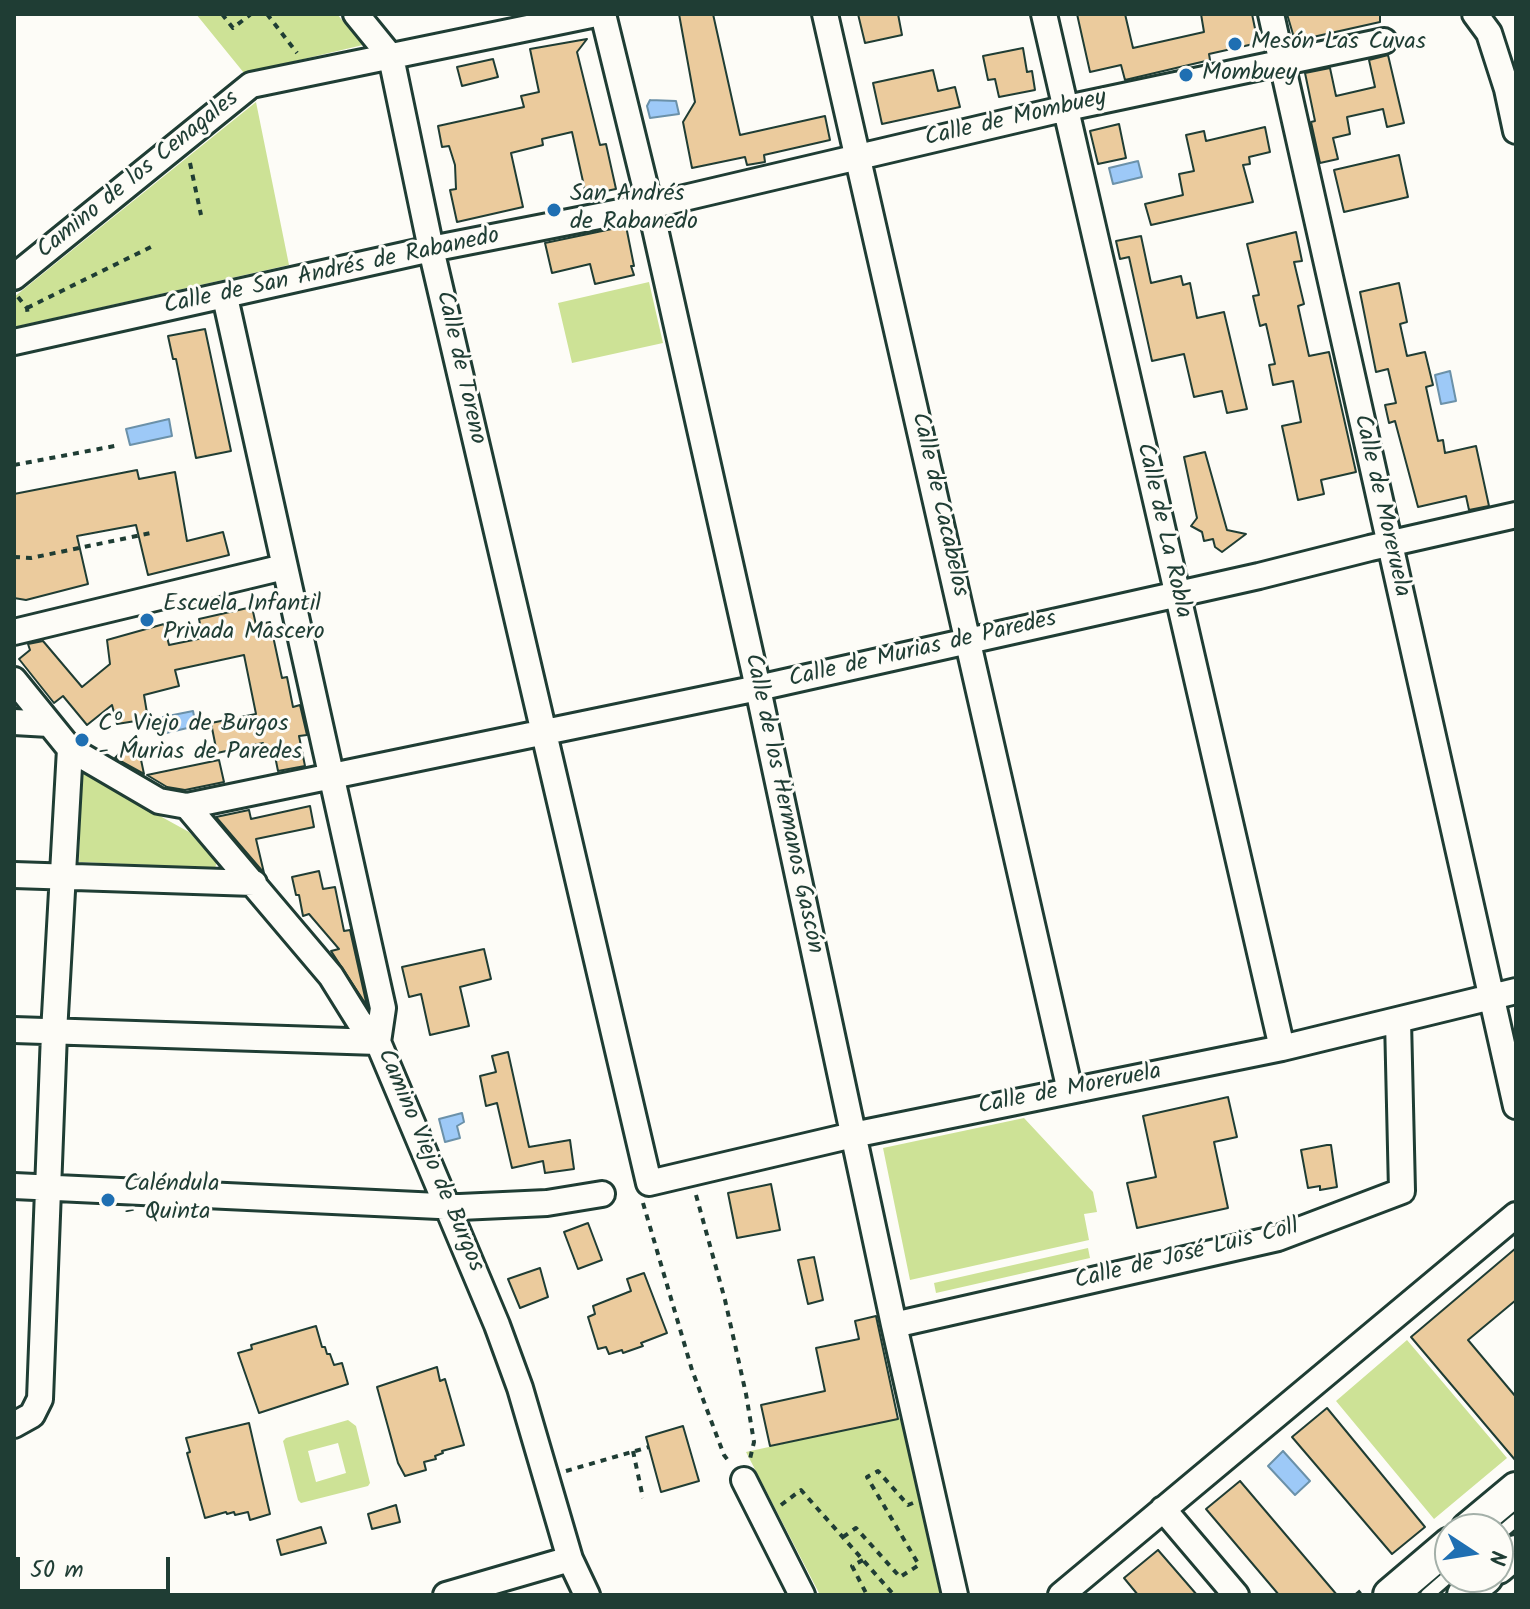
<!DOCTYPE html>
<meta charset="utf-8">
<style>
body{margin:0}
#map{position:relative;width:1530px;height:1609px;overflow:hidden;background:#fdfcf7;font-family:Kalam,sans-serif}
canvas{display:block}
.frame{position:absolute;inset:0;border:16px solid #1f3d34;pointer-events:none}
.north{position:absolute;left:1434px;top:1513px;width:80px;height:80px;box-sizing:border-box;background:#fdfcf7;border:2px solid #a4b0a9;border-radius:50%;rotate:102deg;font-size:22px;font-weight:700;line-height:32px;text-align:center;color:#1f3d34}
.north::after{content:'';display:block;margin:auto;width:28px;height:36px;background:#1f6fb2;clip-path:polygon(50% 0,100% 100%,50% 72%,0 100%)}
.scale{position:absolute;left:16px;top:1557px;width:154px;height:36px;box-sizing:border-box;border:4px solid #1f3d34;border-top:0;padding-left:10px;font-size:24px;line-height:28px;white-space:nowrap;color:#1f3d34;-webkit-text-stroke:6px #fdfcf7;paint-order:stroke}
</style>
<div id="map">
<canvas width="1530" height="1609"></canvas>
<div class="frame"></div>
<div class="north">N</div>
<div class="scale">50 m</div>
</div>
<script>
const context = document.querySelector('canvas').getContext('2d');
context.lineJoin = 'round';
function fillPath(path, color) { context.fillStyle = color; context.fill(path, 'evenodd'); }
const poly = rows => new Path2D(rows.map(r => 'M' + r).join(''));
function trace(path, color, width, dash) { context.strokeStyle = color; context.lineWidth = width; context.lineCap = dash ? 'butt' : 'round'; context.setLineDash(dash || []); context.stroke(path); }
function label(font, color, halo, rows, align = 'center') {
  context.font = font + ' Kalam,sans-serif'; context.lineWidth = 6; context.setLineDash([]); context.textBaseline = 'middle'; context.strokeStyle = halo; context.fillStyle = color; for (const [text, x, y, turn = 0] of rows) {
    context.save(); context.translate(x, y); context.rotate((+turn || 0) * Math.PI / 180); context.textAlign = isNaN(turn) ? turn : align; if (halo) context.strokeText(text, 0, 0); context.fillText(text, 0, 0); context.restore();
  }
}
const green = poly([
 [196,14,337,14,363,45,244,73],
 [256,102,289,265,14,327,14,297],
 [649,282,663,343,572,363,558,303],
 [84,774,189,832,217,862,215,868,79,862,81,776],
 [1024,1118,1093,1192,1097,1212,1084,1214,1089,1240,910,1280,883,1148],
 [1088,1248,1090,1258,936,1293,934,1283],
 [1407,1340,1507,1458,1434,1519,1336,1401],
 [901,1418,940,1595,820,1595,746,1452],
 [348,1420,356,1426,370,1483,368,1486,301,1503,298,1500,283,1441,286,1438],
 [338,1443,346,1473,316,1482,308,1451]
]);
const water = poly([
 [650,100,676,101,679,114,650,118,647,106,650,100],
 [1138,161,1142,177,1113,184,1109,168,1138,161],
 [1450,371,1456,401,1441,404,1435,375,1450,371],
 [169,419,172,436,130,445,126,429,169,419],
 [193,711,196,726,166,733,163,717,193,711],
 [462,1113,464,1122,457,1126,460,1138,445,1142,439,1119,462,1113],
 [1283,1451,1310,1481,1295,1495,1268,1466,1283,1451]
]);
const building = poly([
 [679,14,713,14,740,135,825,116,830,140,764,155,765,162,747,165,745,157,692,168,683,122,695,102,679,14],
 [858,14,898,14,902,35,865,43,858,14],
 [1077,14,1125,14,1133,48,1204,32,1201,14,1252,14,1258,43,1209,54,1210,60,1125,80,1121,65,1090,72,1077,14],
 [1287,14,1380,14,1380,22,1295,41,1287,14],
 [587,39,577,52,600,145,606,144,616,189,586,195,572,132,542,139,543,145,511,153,523,207,457,222,450,190,456,189,455,165,449,146,442,147,438,126,524,107,521,96,539,92,530,49,587,39],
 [1023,48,1027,72,1032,71,1035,90,999,97,995,79,988,80,983,56,1023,48],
 [1388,55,1404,123,1387,127,1383,109,1347,117,1350,134,1333,138,1338,159,1320,163,1311,122,1315,121,1305,73,1330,68,1336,96,1375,87,1369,60,1388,55],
 [493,59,498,77,462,86,457,67,493,59],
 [933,70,938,91,955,87,960,107,882,124,873,83,933,70],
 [1119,124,1126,158,1098,164,1090,131,1119,124],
 [1265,127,1270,152,1249,157,1250,164,1243,165,1253,202,1151,225,1145,204,1183,195,1179,174,1194,171,1186,135,1204,131,1206,141,1265,127],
 [1399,155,1408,197,1344,212,1334,170,1399,155],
 [626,226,634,266,631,266,634,275,595,284,590,264,552,273,545,243,626,226],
 [1296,232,1302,261,1294,262,1304,304,1298,306,1309,356,1329,352,1356,472,1321,480,1324,494,1298,500,1282,426,1301,422,1293,381,1273,385,1269,365,1275,364,1266,324,1260,326,1253,296,1259,295,1247,244,1296,232],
 [1141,236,1151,283,1181,276,1183,285,1190,283,1197,318,1224,312,1247,409,1227,413,1222,391,1194,397,1184,354,1152,361,1129,257,1120,259,1116,241,1141,236],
 [1399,283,1407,322,1400,324,1407,356,1425,352,1433,385,1426,387,1438,441,1443,440,1445,453,1476,446,1489,506,1469,510,1466,496,1418,507,1395,421,1389,423,1385,405,1396,403,1388,369,1376,372,1360,292,1399,283],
 [205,329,231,451,196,458,176,359,173,359,168,336,205,329],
 [1205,452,1227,530,1246,534,1222,552,1215,547,1213,539,1204,541,1202,532,1191,526,1197,518,1184,457,1205,452],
 [137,470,139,479,175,472,187,541,223,532,229,555,148,575,136,525,77,536,88,584,26,600,14,598,14,494,137,470],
 [252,607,256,625,270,622,282,678,287,677,293,707,300,705,307,735,299,736,305,766,278,771,275,756,266,758,263,743,217,753,211,723,256,714,244,655,175,670,179,686,144,695,148,719,117,724,112,705,87,725,63,696,54,703,19,659,30,650,28,644,43,641,82,687,110,664,107,640,164,624,169,645,203,638,199,619,252,607],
 [136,736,144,774,115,758,136,736],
 [219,760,224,782,185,790,167,787,147,775,219,760],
 [310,806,314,827,256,839,264,873,216,817,249,810,251,819,310,806],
 [319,871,323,889,335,887,344,931,350,930,367,1006,331,951,339,949,309,914,303,916,299,895,296,895,292,877,319,871],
 [484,949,491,979,460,987,469,1026,430,1035,421,994,409,997,402,967,484,949],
 [508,1052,529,1147,570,1140,574,1169,545,1173,543,1161,512,1168,497,1103,486,1106,480,1076,496,1072,492,1056,508,1052],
 [1228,1097,1237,1137,1214,1142,1228,1208,1137,1228,1127,1183,1156,1177,1143,1116,1228,1097],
 [1327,1145,1331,1145,1337,1187,1320,1190,1320,1186,1308,1188,1301,1150,1327,1145],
 [771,1184,780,1230,737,1238,728,1193,771,1184],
 [588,1223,602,1260,578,1269,564,1232,588,1223],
 [1516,1248,1516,1300,1468,1340,1516,1397,1516,1461,1411,1337,1516,1248],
 [814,1257,823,1300,808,1304,798,1260,814,1257],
 [540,1268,548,1297,520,1308,508,1279,540,1268],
 [644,1273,667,1333,641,1343,643,1346,623,1353,622,1350,609,1354,606,1347,598,1349,588,1317,595,1314,593,1306,631,1291,627,1279,644,1273],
 [876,1316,898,1419,770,1446,761,1405,825,1391,816,1348,859,1339,855,1321,876,1316],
 [316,1326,322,1347,325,1347,327,1354,330,1354,334,1365,342,1363,348,1384,259,1413,238,1353,252,1349,251,1345,316,1326],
 [437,1367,440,1381,445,1379,464,1445,442,1451,443,1453,435,1456,436,1459,424,1462,426,1470,405,1476,398,1463,377,1387,437,1367],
 [1327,1408,1425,1527,1392,1554,1292,1437,1327,1408],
 [249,1423,270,1514,250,1520,248,1512,235,1515,234,1512,227,1514,226,1512,205,1518,187,1453,190,1452,186,1438,249,1423],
 [683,1426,699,1481,661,1492,646,1437,683,1426],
 [1240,1481,1337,1595,1279,1595,1206,1509,1240,1481],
 [396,1505,400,1522,372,1529,368,1514,396,1505],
 [321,1527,326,1543,281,1555,277,1540,321,1527],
 [1158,1550,1197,1595,1138,1595,1124,1578,1158,1550]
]);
const path = poly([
 [222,14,233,28,251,14],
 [267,14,297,53],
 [190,163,201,215],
 [18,297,27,308,28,317],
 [27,308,155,245],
 [14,465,120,445],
 [14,557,31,558,151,533],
 [696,1195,725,1300,746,1394,754,1442,750,1459],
 [643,1203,692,1370,724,1455,730,1463],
 [633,1451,643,1498],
 [566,1471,649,1447],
 [781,1505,801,1490,894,1595],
 [843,1537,856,1528,900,1577,919,1565,867,1477,878,1471,908,1505,913,1503],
 [863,1560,852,1566,867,1595],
 [1356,1595,1364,1588]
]);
const service = poly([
 [1498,1535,1516,1520],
 [1427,1595,1450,1575]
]);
const minor = poly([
 [356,14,391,57,431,249,649,1183,853,1135,1282,1048,1516,991],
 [603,14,650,206,754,670,894,1325,955,1595],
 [825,14,1070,1091],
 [1044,14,1282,1048],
 [1271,14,1516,1106],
 [1475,14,1489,33,1507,89,1516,131],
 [14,277,251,85,596,14],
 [225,297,383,1008,378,1042],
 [14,342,431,249,650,206,1067,108,1384,41],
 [14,632,284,567],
 [14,680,70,749,159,801,187,806,758,688,1259,576,1370,548,1516,515],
 [14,722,49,724],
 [187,806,331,976,359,1021,378,1042,497,1325,520,1388,570,1559,587,1595],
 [14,875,254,883],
 [14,1030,378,1042],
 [14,1186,460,1207,547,1203,602,1194],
 [894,1325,1278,1238,1402,1191,1398,1020],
 [14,1425,32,1415,40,1399,54,1033,70,749],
 [744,1480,802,1595],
 [1163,1509,1236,1595],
 [446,1595,570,1559],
 [1061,1595,1516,1215]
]);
const tertiary = poly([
 [1468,1529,1516,1489],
 [1498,1567,1516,1552],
 [1390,1595,1450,1544],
 [1464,1595,1486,1577]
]);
const markers = [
 [1235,44,8,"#1f6fb2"],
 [1186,75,8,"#1f6fb2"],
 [554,210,8,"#1f6fb2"],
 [147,620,8,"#1f6fb2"],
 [82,740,8,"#1f6fb2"],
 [108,1200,8,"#1f6fb2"]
];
const poiNames = [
 ["Mesón Las Cuvas",1251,44],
 ["Mombuey",1202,75],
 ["San Andrés",570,196],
 ["de Rabanedo",570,224],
 ["Escuela Infantil",163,606],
 ["Privada Mascero",163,634],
 ["Cº Viejo de Burgos",98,726],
 ["- Murias de Paredes",98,754],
 ["Caléndula",124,1186],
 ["- Quinta",124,1214]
];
const streetNames = [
 ["Calle de Mombuey",1016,120,-13],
 ["Camino de los Cenagales",139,176,-39],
 ["Calle de San Andrés de Rabanedo",332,273,-12],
 ["Calle de Toreno",459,368,77],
 ["Calle de Cacabelos",938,505,77],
 ["Calle de Moreruela",1380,506,77],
 ["Calle de La Robla",1162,531,77],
 ["Calle de Murias de Paredes",923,651,-13],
 ["Calle de los Hermanos Gascón",782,804,78],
 ["Calle de Moreruela",1070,1091,-11],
 ["Camino Viejo de Burgos",429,1161,67],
 ["Calle de José Luis Coll",1187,1256,-14]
];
fillPath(green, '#cde296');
fillPath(water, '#9dc9f7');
trace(water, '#6b91a9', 2);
fillPath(building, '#ebcb9d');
trace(building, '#1f3d34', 2);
trace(service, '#1f3d34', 18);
trace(minor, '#1f3d34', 30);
trace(tertiary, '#1f3d34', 38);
trace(path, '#1f3d34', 4, [6, 6]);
trace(service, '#fdfcf7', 12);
trace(minor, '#fdfcf7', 24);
trace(tertiary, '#fdfcf7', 32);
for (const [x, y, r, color] of markers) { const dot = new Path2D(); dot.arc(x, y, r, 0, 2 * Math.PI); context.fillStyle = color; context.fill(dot); trace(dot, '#fdfcf7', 3); }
label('24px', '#1f3d34', '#fdfcf7', poiNames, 'left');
label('24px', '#1f3d34', '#fdfcf7', streetNames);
</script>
